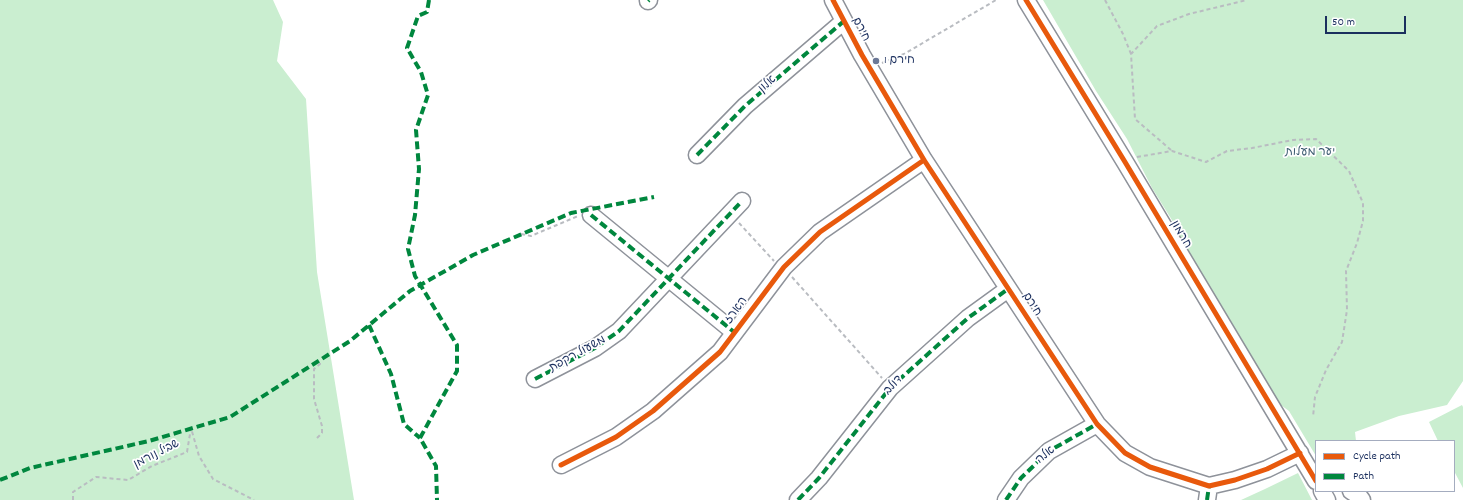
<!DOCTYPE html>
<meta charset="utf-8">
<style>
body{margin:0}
#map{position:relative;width:1463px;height:500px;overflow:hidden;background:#fff;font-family:Dekko,sans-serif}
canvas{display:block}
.legend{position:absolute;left:1315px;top:440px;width:140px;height:52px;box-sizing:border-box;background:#fff;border:1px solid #a4acbf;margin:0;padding:5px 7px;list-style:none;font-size:12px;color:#1b2f5e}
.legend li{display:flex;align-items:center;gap:8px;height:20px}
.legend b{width:20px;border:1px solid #a4acbf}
.scale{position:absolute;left:1325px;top:16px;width:81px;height:18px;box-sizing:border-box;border:2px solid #1b2f5e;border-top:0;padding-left:5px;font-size:12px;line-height:14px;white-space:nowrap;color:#1b2f5e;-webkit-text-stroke:3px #fff;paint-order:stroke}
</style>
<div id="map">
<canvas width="1463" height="500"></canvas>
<ul class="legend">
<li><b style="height:5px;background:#e8590c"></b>Cycle path</li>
<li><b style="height:5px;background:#00873e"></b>Path</li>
</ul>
<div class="scale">50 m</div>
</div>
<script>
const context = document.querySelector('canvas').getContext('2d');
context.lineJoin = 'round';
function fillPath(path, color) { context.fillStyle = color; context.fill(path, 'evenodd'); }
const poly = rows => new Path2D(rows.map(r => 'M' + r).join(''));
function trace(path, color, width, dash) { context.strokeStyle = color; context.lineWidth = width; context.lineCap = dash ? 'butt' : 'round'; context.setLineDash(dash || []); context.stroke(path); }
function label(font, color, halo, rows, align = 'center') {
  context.font = font + ' Dekko,"Playpen Sans Hebrew",sans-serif'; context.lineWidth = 3.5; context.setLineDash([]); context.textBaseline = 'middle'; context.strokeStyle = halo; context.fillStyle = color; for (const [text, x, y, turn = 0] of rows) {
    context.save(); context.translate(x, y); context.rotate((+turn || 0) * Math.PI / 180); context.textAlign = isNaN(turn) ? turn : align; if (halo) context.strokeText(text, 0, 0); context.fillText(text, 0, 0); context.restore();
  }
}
const green = poly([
 [0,0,273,0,283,22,277,61,306,99,317,272,354,500,0,500],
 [1043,0,1463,0,1463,381,1447,405,1399,416,1355,432,1356,441,1316,441,1316,456,1289,411,1266,394,1189,260,1175,225,1152,188,1127,139,1096,91],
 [1462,405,1463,407,1463,488,1454,471,1454,441,1438,441,1429,422],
 [1298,473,1312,500,1241,500,1265,489]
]);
const path = poly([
 [1105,0,1123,34,1131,54],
 [882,63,904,54,996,0],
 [1171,150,1135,119,1131,54,1157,26,1189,14,1247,0],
 [1137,157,1172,151,1206,162,1227,151,1252,148,1293,140,1316,139,1349,171,1363,203,1363,221,1357,243,1346,271,1347,310,1342,342,1326,370,1315,397,1313,417],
 [739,223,774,261],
 [521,234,531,236,578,216],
 [792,277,882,378],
 [317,438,322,433,322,426,314,399,314,369,320,364,320,360],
 [73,500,73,492,96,477,128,480,152,466,187,452,191,428,199,456,213,479,254,500]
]);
const minor = poly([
 [833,0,862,55,924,160,1097,424,1125,453,1150,467,1209,486,1235,480,1267,469,1300,453],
 [1026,0,1125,162,1316,481],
 [648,1,649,0],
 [697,155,745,106,844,21],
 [591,215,734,332],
 [535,379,595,348,619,331,742,201],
 [561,465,616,437,653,411,720,352,784,267,820,232,924,160],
 [1322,491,1327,500],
 [1351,491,1359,496,1362,500],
 [798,500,819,478,890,388,968,318,1008,289],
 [1006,500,1021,478,1049,451,1097,424],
 [1207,500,1209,486]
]);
const quiet = poly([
 [429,0,427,12,418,16,407,48,421,72,428,95,416,130,419,169,415,215,408,249,415,276,457,345,457,371,420,438,436,466,437,500],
 [648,1,649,0],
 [697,155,745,106,844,21],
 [591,215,734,332],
 [369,325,391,374,404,424,420,438],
 [535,379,595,348,619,331,742,201],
 [0,480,30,468,149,441,230,417,350,341,410,291,473,255,571,213,654,197],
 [798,500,819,478,890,388,968,318,1008,289],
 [1006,500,1021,478,1049,451,1097,424],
 [1207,500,1209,486]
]);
const cycleway = poly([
 [833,0,862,55,924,160,1097,424,1125,453,1150,467,1209,486,1235,480,1267,469,1300,453],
 [1026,0,1125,162,1316,481],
 [561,465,616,437,653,411,720,352,784,267,820,232,924,160]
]);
const markers = [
 [876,61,4,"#6b7896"]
];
const streetNames = [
 ["חירם",860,30,62],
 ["אלון",768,85,-42],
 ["חרמון",1180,235,59],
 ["חירם",1031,305,57],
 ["הארז",737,311,-54],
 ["משעול רקפת",578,355,-29],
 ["דולב",894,386,-46],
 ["שביל נורמן",157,455,-27],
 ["אלה",1046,456,-39]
];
const poiNames = [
 ["חירם 1",884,61]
];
const parkNames = [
 ["יער מעלות",1310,153]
];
fillPath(green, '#caeed0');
trace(minor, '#8e929a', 19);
trace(path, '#b9bcc1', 2, [4, 3]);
trace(minor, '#fff', 16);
trace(quiet, '#00873e', 4, [8, 4]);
trace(cycleway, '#e8590c', 5);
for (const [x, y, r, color] of markers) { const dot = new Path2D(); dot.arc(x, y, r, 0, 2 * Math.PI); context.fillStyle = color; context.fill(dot); trace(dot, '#fff', 1.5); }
label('12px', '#1b2f5e', '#fff', streetNames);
label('12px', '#1b2f5e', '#fff', poiNames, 'left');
label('12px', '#3c5b71', '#fff', parkNames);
</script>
